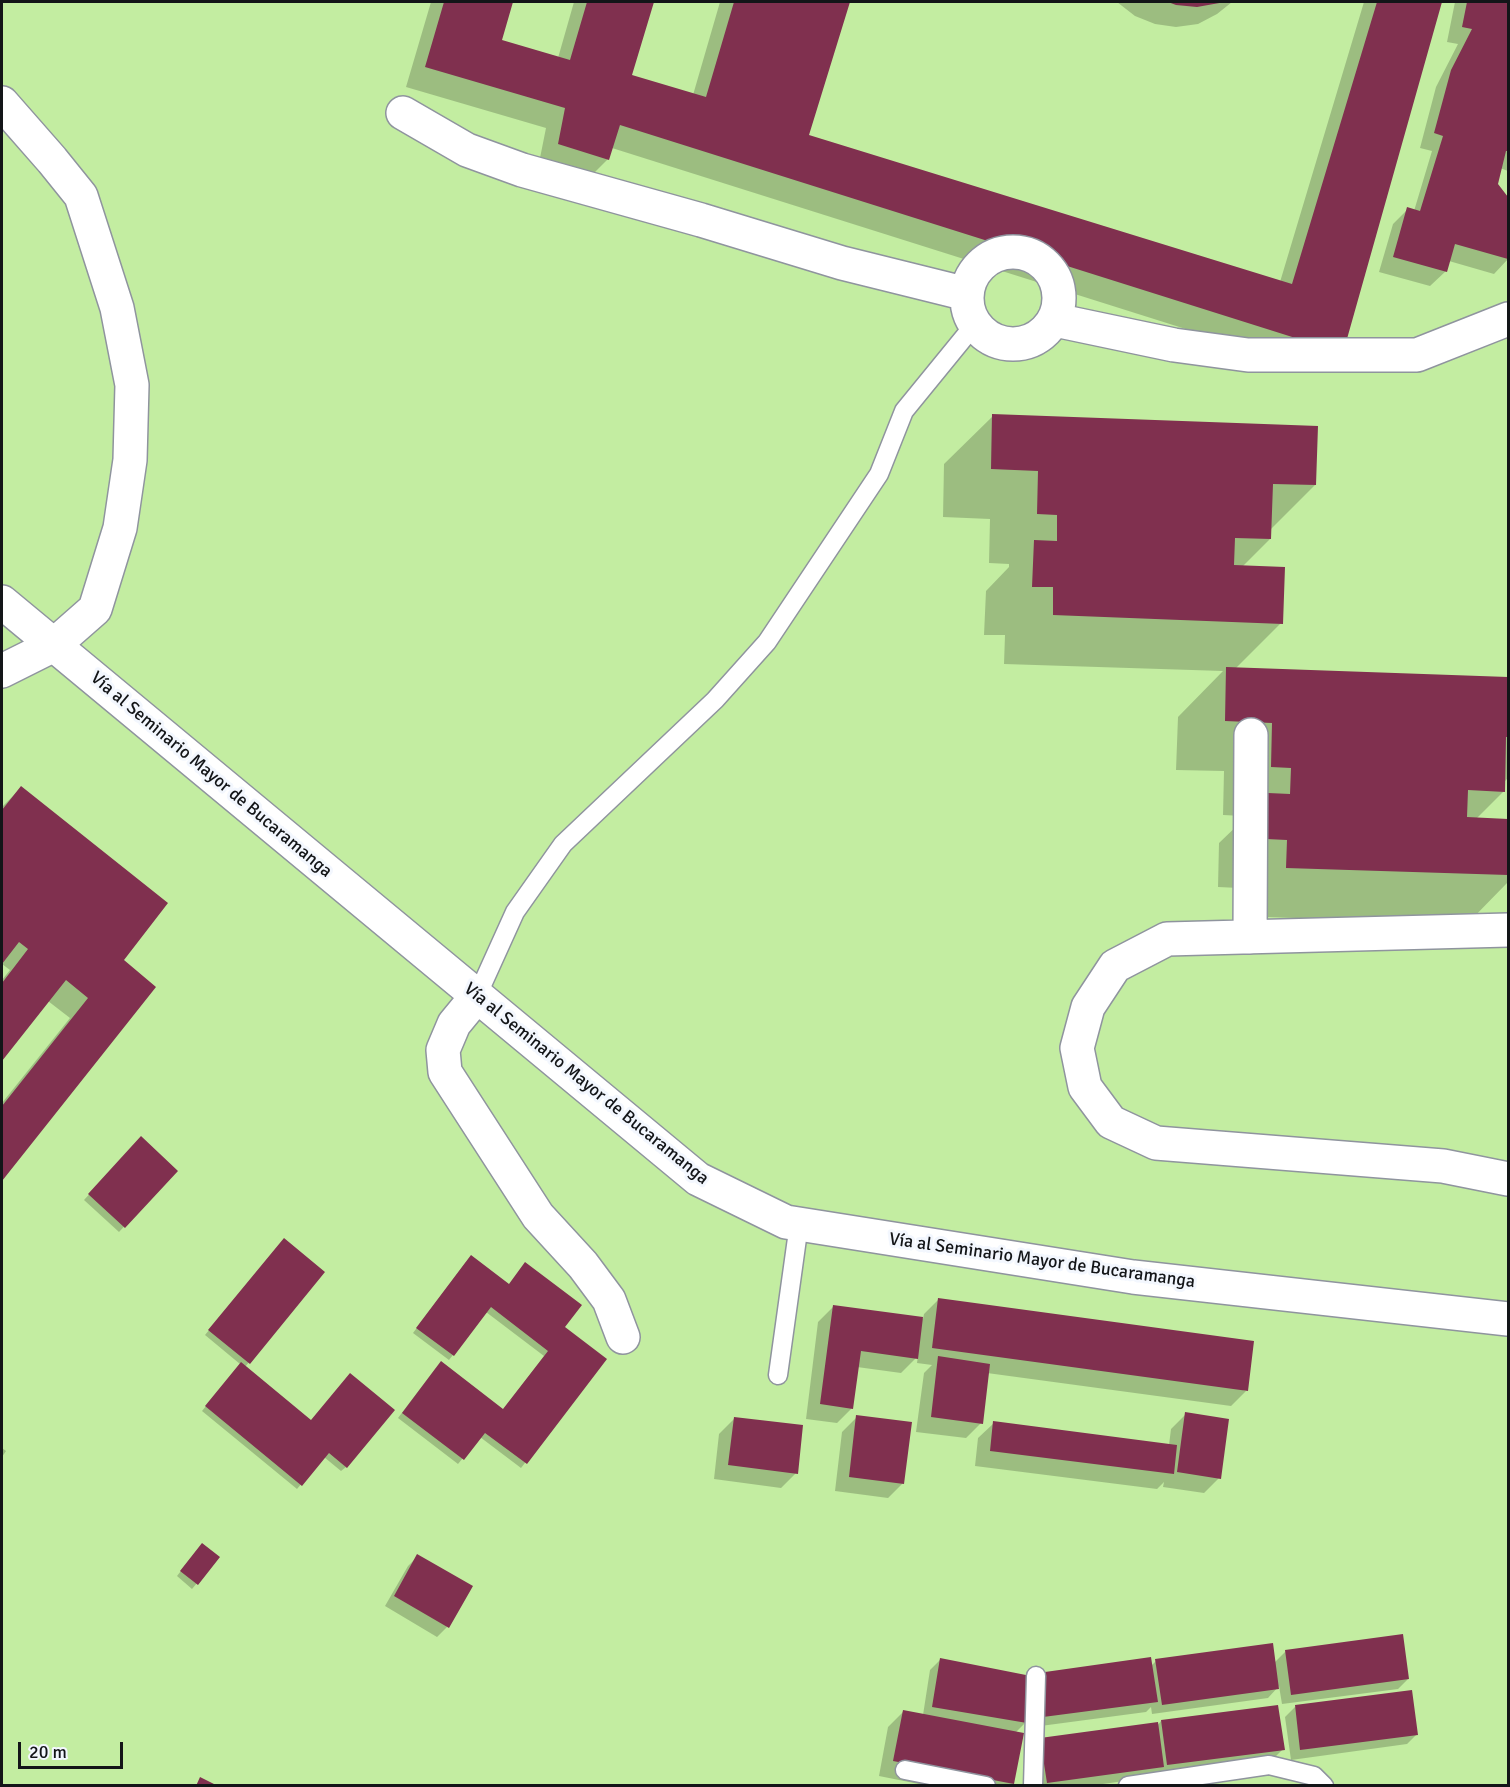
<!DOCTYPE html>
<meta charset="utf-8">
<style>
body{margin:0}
#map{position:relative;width:1510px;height:1787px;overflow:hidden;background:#f3f7fe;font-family:Signika,sans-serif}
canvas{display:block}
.frame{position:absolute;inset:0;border:3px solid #131518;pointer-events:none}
.scale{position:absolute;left:18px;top:1742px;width:105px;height:27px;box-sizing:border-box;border:3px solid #131518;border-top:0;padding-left:8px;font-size:18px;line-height:21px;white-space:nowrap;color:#131518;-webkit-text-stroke:4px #f3f7fe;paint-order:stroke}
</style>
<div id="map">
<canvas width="1510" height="1787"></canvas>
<div class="frame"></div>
<div class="scale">20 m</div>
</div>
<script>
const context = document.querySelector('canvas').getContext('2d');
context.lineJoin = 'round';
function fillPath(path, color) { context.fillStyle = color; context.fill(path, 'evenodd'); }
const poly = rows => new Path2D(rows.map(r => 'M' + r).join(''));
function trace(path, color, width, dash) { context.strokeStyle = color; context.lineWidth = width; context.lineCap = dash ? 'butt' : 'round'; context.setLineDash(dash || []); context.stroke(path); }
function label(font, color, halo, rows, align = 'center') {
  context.font = font + ' Signika,sans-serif'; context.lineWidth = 6; context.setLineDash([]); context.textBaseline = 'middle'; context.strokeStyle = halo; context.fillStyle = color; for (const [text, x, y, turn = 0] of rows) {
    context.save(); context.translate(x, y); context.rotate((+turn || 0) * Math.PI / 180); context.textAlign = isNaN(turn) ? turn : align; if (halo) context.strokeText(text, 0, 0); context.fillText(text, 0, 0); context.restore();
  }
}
const green = poly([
 [2,2,1508,2,1508,1785,2,1785]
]);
const shadow = poly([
 [431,2,512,2,500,41,558,58,574,2,652,2,630,76,693,95,720,2,848,2,808,136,1280,282,1364,2,1441,2,1342,352,1322,372,612,148,608,159,588,179,539,163,546,128,406,87],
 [1117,2,1232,2,1217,14,1198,24,1176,27,1155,24,1135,16],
 [1455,2,1508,2,1508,171,1500,168,1496,184,1508,199,1508,259,1494,274,1449,261,1446,271,1430,286,1379,272,1393,224,1408,209,1414,211,1432,151,1420,148,1436,87,1458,44,1447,42],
 [993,416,1315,485,1270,530,1270,539,1242,567,1281,623,1236,668,1508,678,1508,778,1504,782,1504,791,1476,819,1508,820,1508,882,1467,924,1238,916,1239,888,1218,887,1219,843,1243,820,1243,816,1223,815,1224,771,1176,770,1178,717,1223,671,1004,664,1005,635,984,635,986,591,1009,567,1009,564,989,563,990,519,943,517,944,464],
 [21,788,121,960,154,987,2,1178,2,1103,70,1018,48,1001,2,1059,2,980,10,970,2,964,2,807],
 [141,1138,176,1171,119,1232,84,1200],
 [279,1245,323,1273,245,1367,346,1467,341,1471,324,1457,297,1489,202,1411,240,1364,205,1335],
 [466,1262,563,1327,605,1359,521,1468,480,1437,458,1464,398,1418,436,1368,503,1410,544,1356,486,1312,449,1360,413,1333],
 [939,1299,1246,1391,1231,1406,987,1373,981,1423,966,1438,916,1432,924,1373,932,1365,917,1363,918,1356,901,1373,857,1367,852,1408,837,1423,806,1419,818,1322,833,1307,923,1319,924,1314],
 [1186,1414,1219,1478,1204,1493,1163,1487,1164,1482,1157,1489,975,1466,978,1438,994,1423,1169,1445,1171,1429],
 [857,1417,903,1483,888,1498,835,1491,842,1432],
 [735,1418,796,1473,781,1488,714,1479,719,1434],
 [2,1448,6,1451,2,1457],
 [198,1549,218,1558,192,1589,177,1576],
 [418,1556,447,1627,437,1637,385,1606,408,1566],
 [1286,1651,1408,1679,1398,1689,1282,1704,1279,1686,1268,1698,1152,1714,1151,1707,1146,1712,1033,1727,1028,1693,1025,1723,1015,1733,1013,1783,1011,1786,929,1786,879,1776,888,1727,903,1712,923,1715,930,1670,940,1660,1030,1677,1151,1666,1156,1661,1274,1663],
 [1295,1707,1417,1734,1407,1744,1291,1760,1285,1717],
 [1161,1721,1283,1749,1273,1759,1157,1775,1157,1772,1152,1777,1089,1786,1036,1786,1031,1750,1157,1726]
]);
const building = poly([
 [444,2,513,2,502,40,570,60,587,2,654,2,632,75,706,97,734,2,850,2,809,135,1292,284,1377,2,1442,2,1343,353,620,125,609,160,558,144,565,108,425,67],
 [1168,2,1225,2,1197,7,1176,5],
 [1467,2,1508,2,1508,151,1506,151,1498,184,1508,197,1508,259,1455,244,1447,272,1393,257,1407,207,1420,211,1443,136,1434,133,1451,70,1472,29,1462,27],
 [992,414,1318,426,1316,485,1273,484,1271,539,1235,538,1234,565,1285,567,1283,624,1053,615,1053,587,1032,587,1034,540,1057,541,1057,515,1037,514,1038,471,991,469],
 [1226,667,1508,677,1508,737,1506,737,1505,792,1468,790,1467,817,1508,819,1508,875,1286,868,1287,840,1266,839,1268,793,1290,794,1291,768,1271,767,1272,723,1225,721],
 [21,786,168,903,124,960,156,987,2,1181,2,1106,88,998,66,980,2,1061,2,983,28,949,19,942,2,964,2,810],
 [141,1136,178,1171,125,1228,88,1194],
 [284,1238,325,1272,250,1364,208,1330],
 [471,1255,509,1284,525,1262,582,1305,565,1327,607,1359,527,1464,485,1433,464,1460,402,1413,441,1361,503,1409,548,1351,491,1307,454,1356,416,1328],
 [938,1298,1254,1341,1248,1391,932,1348],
 [833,1305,923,1317,918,1359,861,1351,853,1409,820,1404],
 [938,1356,990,1364,983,1424,931,1417],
 [241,1362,311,1420,350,1373,395,1410,347,1468,329,1453,302,1486,205,1406],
 [1185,1412,1229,1419,1221,1479,1177,1472],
 [856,1415,912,1422,904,1484,849,1477],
 [734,1417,803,1425,798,1474,728,1465],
 [993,1421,1177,1445,1174,1474,990,1451],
 [202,1543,220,1557,198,1585,180,1571],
 [417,1554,473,1586,449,1628,394,1596],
 [1403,1634,1409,1679,1291,1695,1285,1650],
 [1273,1643,1279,1689,1162,1705,1155,1659],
 [1151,1657,1158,1702,1043,1717,1038,1673],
 [940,1658,1031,1676,1027,1723,932,1707],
 [1412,1690,1418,1735,1300,1750,1295,1705],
 [1278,1705,1285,1750,1167,1765,1161,1720],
 [903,1710,1024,1733,1014,1784,893,1761],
 [1158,1722,1164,1767,1047,1783,1040,1738],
 [200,1777,218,1786,196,1786]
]);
const service = poly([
 [477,996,515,912,563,844,715,700,767,642,879,474,904,411,975,324],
 [778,1375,799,1224],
 [905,1770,986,1786],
 [1033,1786,1036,1676],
 [1128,1786,1269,1765,1314,1776,1324,1786]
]);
const minor = poly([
 [2,103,52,160,81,196,117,308,132,385,130,460,120,528,95,609,54,645,2,671],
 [403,113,467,150,522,170,701,220,842,263,967,294],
 '967 298a46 46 0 1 1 92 0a46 46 0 1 1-92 0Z',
 [1055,320,1174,345,1248,355,1417,355,1508,319],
 [2,602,698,1179,786,1222,1133,1277,1508,1319],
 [1508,930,1167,939,1115,966,1088,1007,1077,1048,1085,1087,1111,1122,1156,1143,1443,1166,1508,1179],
 [1250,937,1251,735],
 [477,996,454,1024,443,1050,445,1072,538,1216,583,1265,609,1300,623,1337]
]);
const streetNames = [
 ["Vía al Seminario Mayor de Bucaramanga",211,775,40],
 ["Vía al Seminario Mayor de Bucaramanga",586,1084,39],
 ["Vía al Seminario Mayor de Bucaramanga",1042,1261,8]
];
fillPath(green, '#c3eda1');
fillPath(shadow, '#0003');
fillPath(building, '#80304f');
trace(service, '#8f949e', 21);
trace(minor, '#8f949e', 36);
trace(service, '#fff', 18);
trace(minor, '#fff', 33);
label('18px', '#131518', '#f3f7fe', streetNames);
</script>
